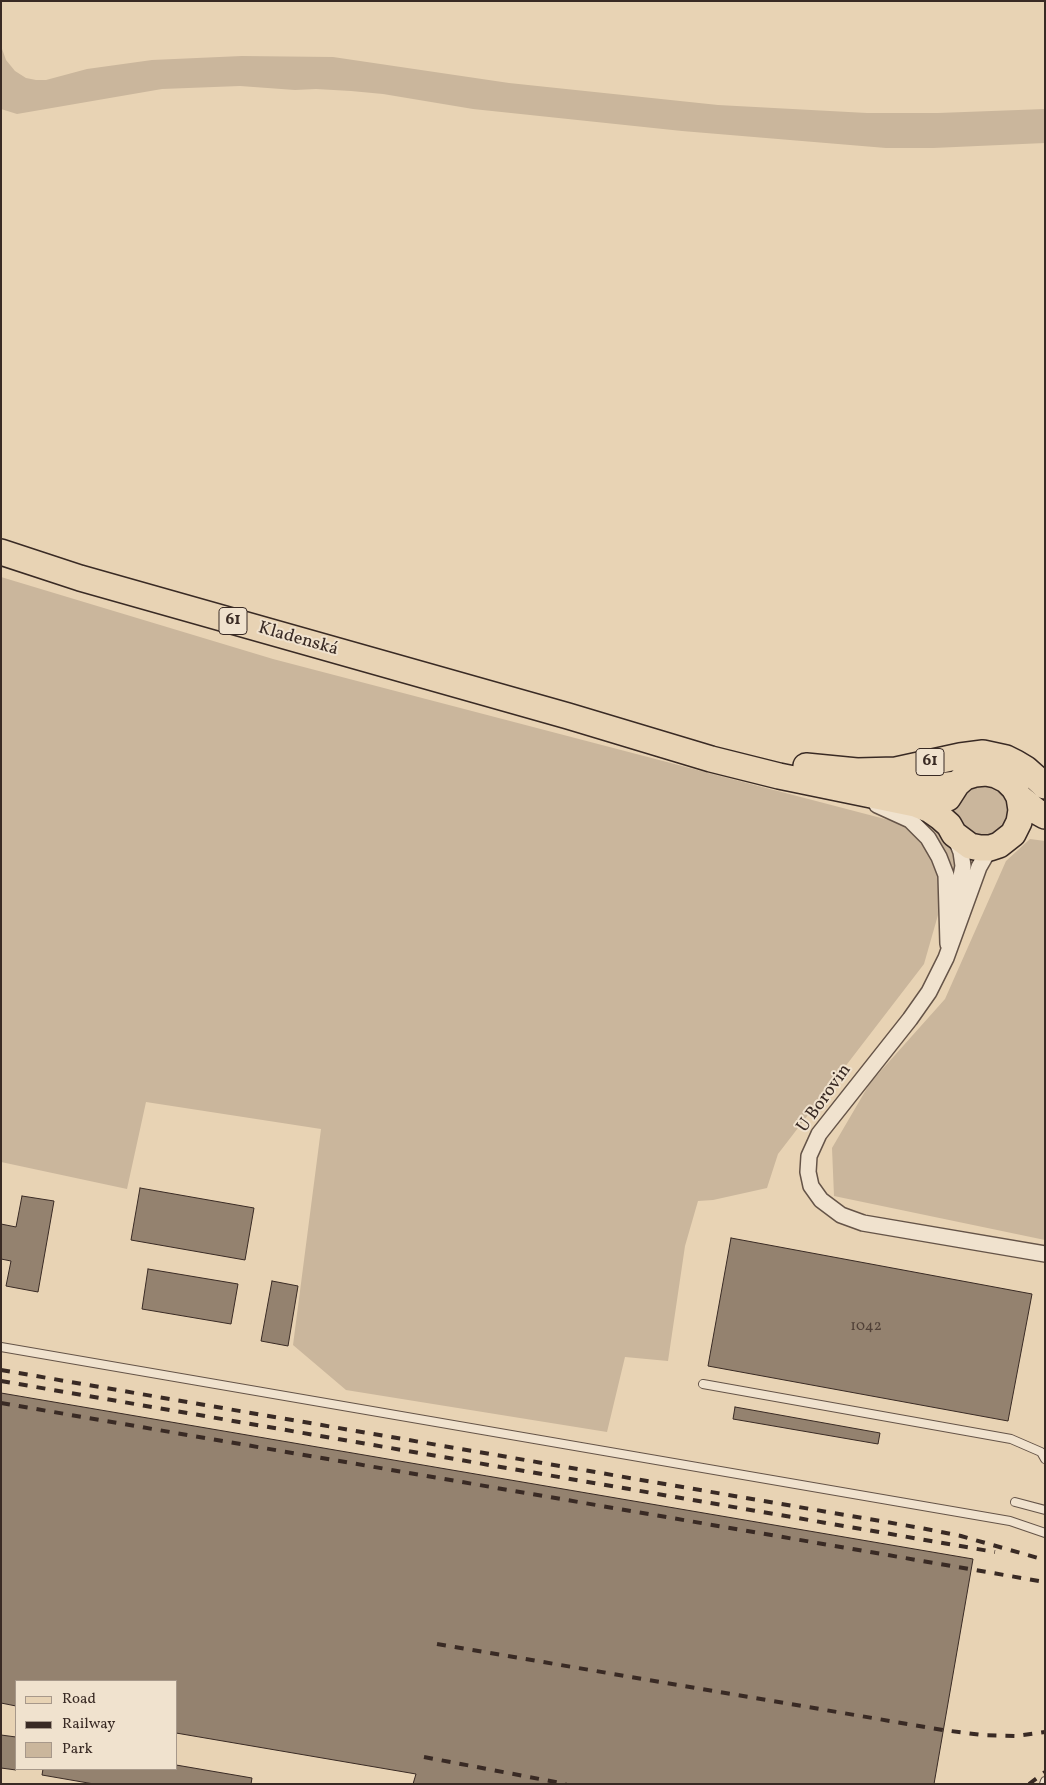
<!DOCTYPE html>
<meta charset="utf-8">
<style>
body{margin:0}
#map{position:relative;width:1046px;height:1785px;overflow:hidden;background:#e8d3b4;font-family:Vollkorn,serif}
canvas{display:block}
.frame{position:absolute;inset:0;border:2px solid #392a24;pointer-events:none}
.legend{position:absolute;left:15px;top:1680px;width:162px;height:90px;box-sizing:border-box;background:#f0e2ce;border:1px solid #a7988a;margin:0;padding:6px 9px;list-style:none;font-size:15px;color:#392a24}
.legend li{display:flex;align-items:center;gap:10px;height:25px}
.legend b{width:25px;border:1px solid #a7988a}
</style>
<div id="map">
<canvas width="1046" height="1785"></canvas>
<div class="frame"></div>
<ul class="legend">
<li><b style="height:6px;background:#e8d3b4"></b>Road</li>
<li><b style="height:6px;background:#392a24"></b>Railway</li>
<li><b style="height:14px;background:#cab69c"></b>Park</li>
</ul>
</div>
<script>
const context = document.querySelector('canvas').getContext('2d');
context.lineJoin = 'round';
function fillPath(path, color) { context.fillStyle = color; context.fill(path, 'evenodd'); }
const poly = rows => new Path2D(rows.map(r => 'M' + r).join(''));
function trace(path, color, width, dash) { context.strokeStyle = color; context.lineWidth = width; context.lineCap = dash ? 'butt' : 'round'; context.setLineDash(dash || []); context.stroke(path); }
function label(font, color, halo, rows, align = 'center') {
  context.font = font + ' Vollkorn,serif'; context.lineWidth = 4; context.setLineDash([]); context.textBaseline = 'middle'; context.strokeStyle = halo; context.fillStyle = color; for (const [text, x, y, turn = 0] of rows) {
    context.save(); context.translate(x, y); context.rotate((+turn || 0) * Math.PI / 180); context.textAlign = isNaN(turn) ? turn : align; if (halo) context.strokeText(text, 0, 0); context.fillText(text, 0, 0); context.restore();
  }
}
const green = poly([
 [1,46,6,60,15,71,26,78,36,80,46,80,87,69,152,60,242,56,333,57,509,83,718,105,867,113,938,113,1045,109,1045,143,933,148,886,148,682,131,473,109,383,94,351,91,316,89,295,90,240,86,162,89,17,114,1,109],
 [1,577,273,659,904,824,925,848,941,883,940,908,924,964,778,1154,767,1188,713,1200,698,1201,685,1246,668,1361,625,1357,607,1432,346,1390,293,1345,321,1129,146,1102,127,1189,1,1162],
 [997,784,1010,802,1007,824,996,834,981,838,956,823,953,808,962,788],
 [927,815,951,846,955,861,956,875,953,876,920,820],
 [1030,839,1045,841,1045,1240,834,1196,832,1148,870,1083,945,999,1006,861]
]);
const building = poly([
 [140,1188,254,1208,245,1260,131,1240,140,1188],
 [22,1196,54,1201,38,1292,6,1286,11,1261,1,1259,1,1224,16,1227,22,1196],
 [731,1238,1032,1294,1008,1421,708,1366,731,1238],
 [148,1269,238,1284,231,1324,142,1309,148,1269],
 [272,1281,298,1286,288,1346,261,1341,272,1281],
 [1,1393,973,1559,934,1784,413,1784,416,1774,176,1733,176,1681,16,1681,16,1706,1,1703,1,1393],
 [735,1407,880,1433,878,1444,733,1419,735,1407],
 [1,1735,16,1737,16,1770,1,1768,1,1735],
 [176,1765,252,1778,251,1784,94,1784,42,1775,43,1769,176,1769,176,1765]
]);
const service = poly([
 [1,1347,1010,1521,1045,1533],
 [703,1384,1011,1439,1041,1452,1045,1459],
 [1015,1502,1045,1510],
 [1044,1784,1045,1781]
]);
const minor = poly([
 [877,805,910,820,928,838,939,857,946,875,948,944],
 [990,848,979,867,946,958,929,992,910,1019,819,1134,809,1156,808,1172,811,1186,821,1200,841,1215,863,1223,1045,1254],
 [953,917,963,866,961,852,955,837]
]);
const primary = poly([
 [1,552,80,578,568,716,711,759,779,776,915,804,930,810,940,817,949,825,954,834,970,846,980,848,990,848,999,845,1013,834,1019,822,1021,810,1019,797],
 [806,766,857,771,896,770,960,756,983,753,1006,758,1016,763,1026,769,1045,786],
 [887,783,906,787,932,787,957,784],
 [948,798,957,784,965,777,975,774,986,773,996,775,1006,780,1014,788,1019,797,1036,811,1045,816]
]);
const rail = poly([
 [1,1370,921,1528,961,1536,1045,1560],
 [1,1381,995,1552],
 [1,1403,1045,1582],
 [437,1644,943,1730,982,1735,1016,1736,1045,1732],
 [424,1757,566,1784],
 [1029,1784,1045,1772]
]);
const numberNames = [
 ["1042",866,1327]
];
const shields = [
 [233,621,28],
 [930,762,28]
];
const shieldNames = [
 ["61",233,621],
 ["61",930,762]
];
const streetNames = [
 ["Kladenská",298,640,16],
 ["U Borovin",825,1099,-54]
];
fillPath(green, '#cab69c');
fillPath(building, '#94826f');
trace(building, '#392a24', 1);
trace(service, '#655448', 10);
trace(minor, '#655448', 18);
trace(primary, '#392a24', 28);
trace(service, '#f0e2ce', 8);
trace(minor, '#f0e2ce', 15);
trace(primary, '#e8d3b4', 25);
trace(rail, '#392a24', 4, [9, 9]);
label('15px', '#504037', null, numberNames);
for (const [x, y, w] of shields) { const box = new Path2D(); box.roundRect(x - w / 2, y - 13.5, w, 27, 4); context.fillStyle = '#f0e2ce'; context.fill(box); trace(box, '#392a24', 1); }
label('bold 16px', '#392a24', null, shieldNames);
label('18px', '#392a24', '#f0e2ce', streetNames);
</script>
